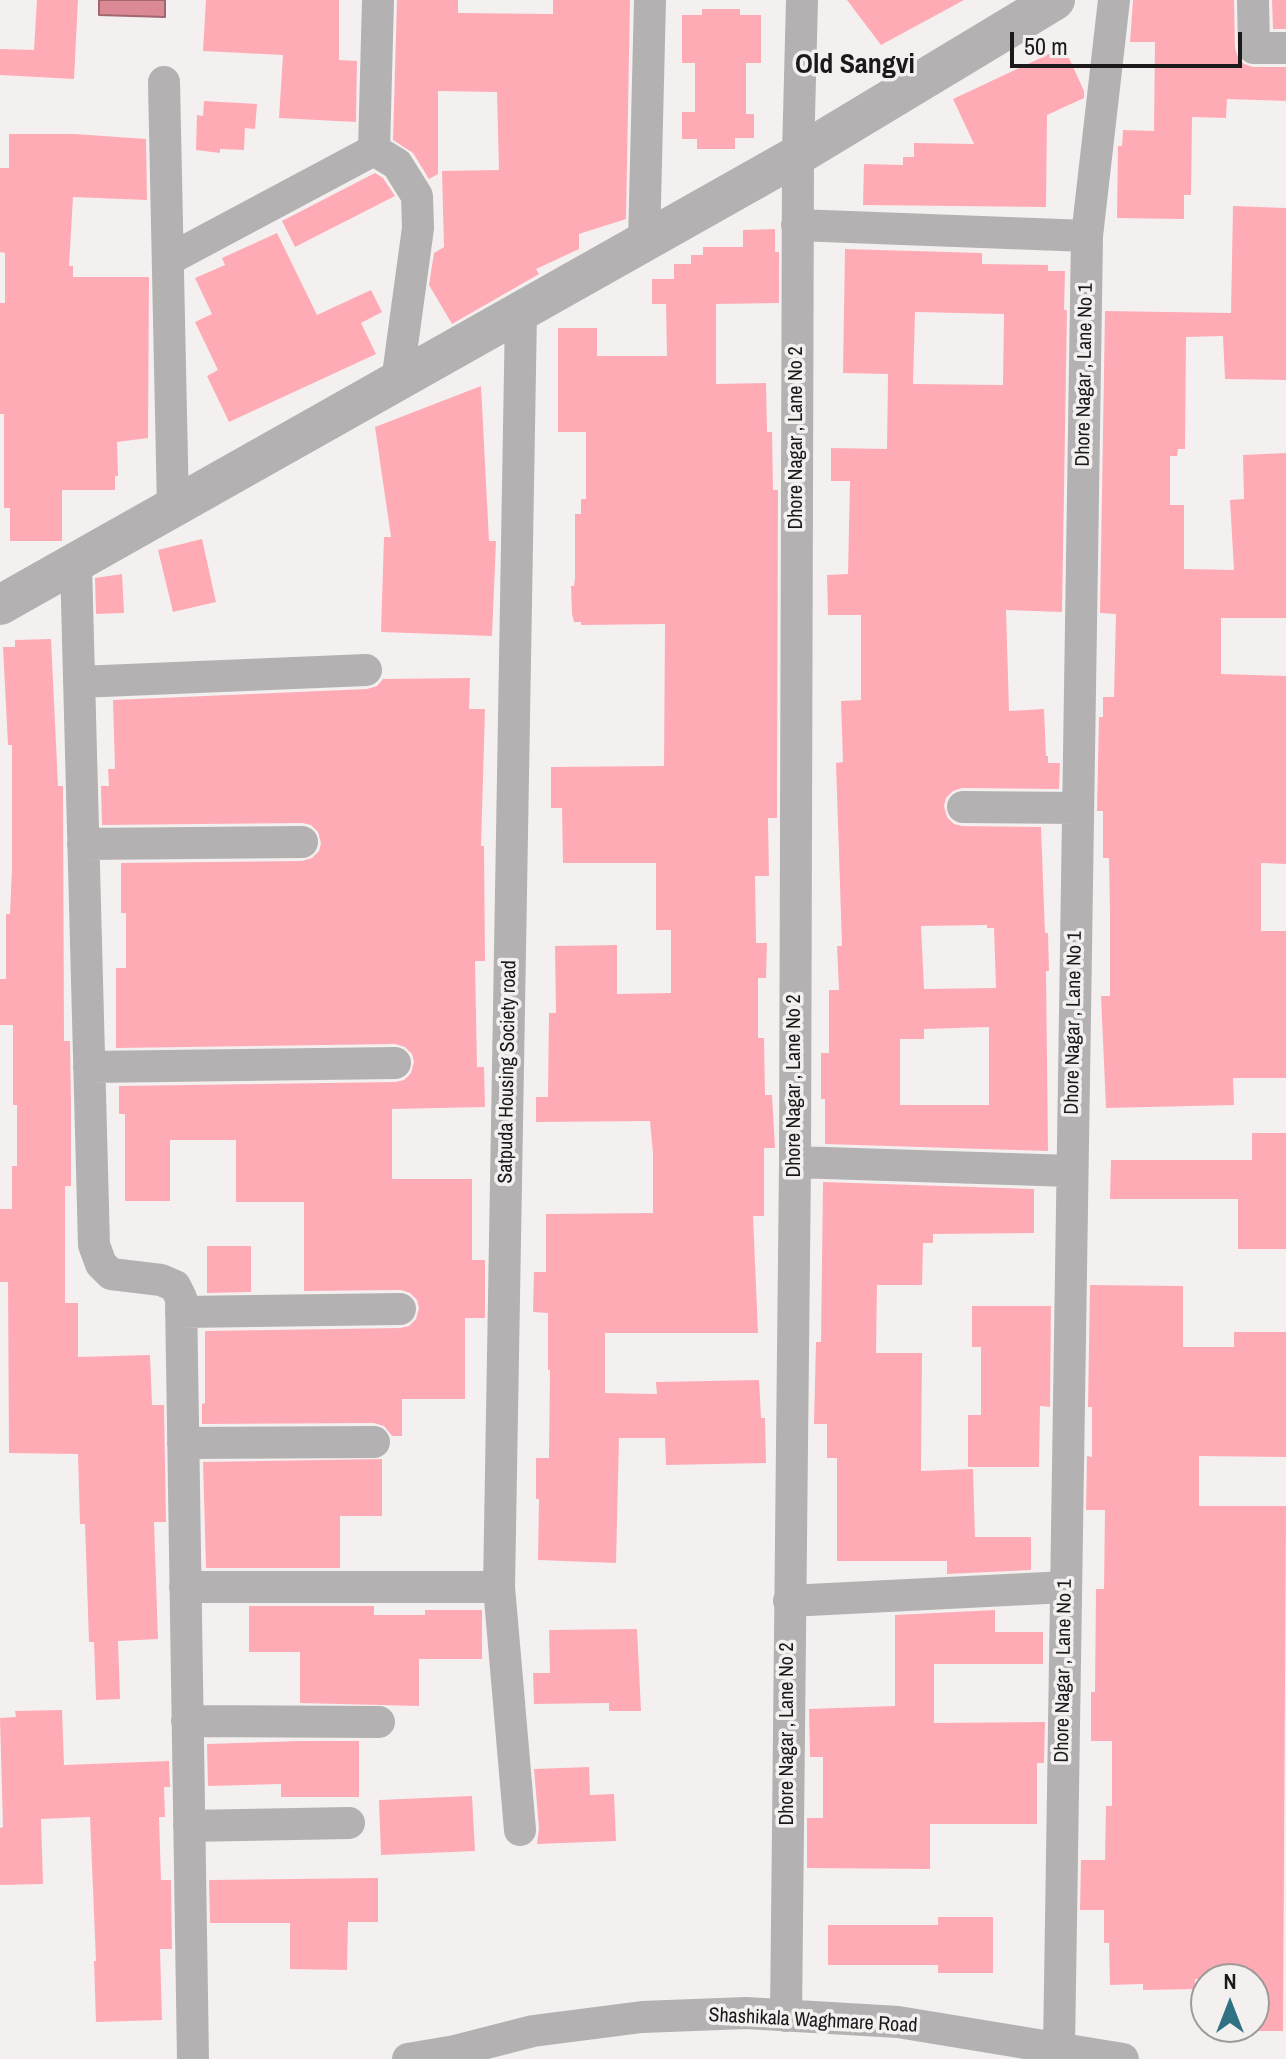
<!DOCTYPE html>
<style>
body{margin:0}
#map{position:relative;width:1286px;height:2059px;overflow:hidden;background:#f5f0f0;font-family:"Archivo Narrow",sans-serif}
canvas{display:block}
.north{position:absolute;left:1190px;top:1963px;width:80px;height:80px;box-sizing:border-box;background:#f5f0f0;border:2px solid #9e9a9a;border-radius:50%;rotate:0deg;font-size:22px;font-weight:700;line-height:32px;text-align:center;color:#1b191a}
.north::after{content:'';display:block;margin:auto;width:28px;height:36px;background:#307184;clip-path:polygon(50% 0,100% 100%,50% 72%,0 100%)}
.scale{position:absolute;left:1010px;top:32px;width:232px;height:36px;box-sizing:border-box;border:4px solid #1b191a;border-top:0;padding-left:10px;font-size:24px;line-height:28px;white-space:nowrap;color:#1b191a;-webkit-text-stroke:6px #f5f0f0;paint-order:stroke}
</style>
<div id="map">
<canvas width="1286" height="2059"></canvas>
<div class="north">N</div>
<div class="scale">50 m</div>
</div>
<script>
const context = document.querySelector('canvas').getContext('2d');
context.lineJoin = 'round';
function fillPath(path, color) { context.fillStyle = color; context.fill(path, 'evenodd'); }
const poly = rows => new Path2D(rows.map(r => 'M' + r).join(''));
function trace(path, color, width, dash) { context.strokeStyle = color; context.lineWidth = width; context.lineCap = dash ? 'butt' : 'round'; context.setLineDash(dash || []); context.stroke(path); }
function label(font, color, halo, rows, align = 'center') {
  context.font = font + ' "Archivo Narrow",sans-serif'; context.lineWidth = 7; context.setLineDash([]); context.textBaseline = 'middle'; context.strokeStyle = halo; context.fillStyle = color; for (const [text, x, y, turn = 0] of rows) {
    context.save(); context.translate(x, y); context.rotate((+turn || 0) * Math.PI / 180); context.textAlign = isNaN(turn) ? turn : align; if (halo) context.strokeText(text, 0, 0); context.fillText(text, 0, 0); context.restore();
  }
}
const water = poly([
 [99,0,165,0,165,17,99,15,99,0]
]);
const building = poly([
 [37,0,78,0,74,79,0,75,0,49,34,50],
 [206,0,339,0,339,60,357,61,356,122,279,118,283,55,203,51],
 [397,0,458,0,458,13,553,14,553,0,630,0,626,219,579,234,579,249,536,269,539,274,452,324,429,285,434,253,444,247,442,171,499,170,497,92,438,91,438,174,429,179,413,153,393,140],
 [847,0,964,0,881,45],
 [1133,0,1234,0,1235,48,1238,58,1244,64,1253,67,1286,67,1286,101,1227,99,1226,118,1192,117,1191,195,1184,195,1184,219,1117,218,1118,146,1122,146,1123,130,1154,131,1155,42,1130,42],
 [1272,0,1286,0,1286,29,1273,29],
 [702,9,740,9,740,15,761,15,761,63,746,63,746,114,754,114,754,138,735,138,735,149,697,149,697,139,682,139,682,112,695,112,695,63,682,63,682,15,702,15],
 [1064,47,1084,91,1084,98,1047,115,1046,207,863,205,864,164,903,165,903,157,914,157,914,143,974,144,953,99],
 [204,101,257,104,255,129,245,128,244,150,220,149,220,153,196,150,197,115,203,116],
 [9,134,75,134,146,139,147,200,73,197,69,266,73,266,73,277,149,277,148,438,117,442,118,476,115,476,115,490,62,490,62,541,10,541,10,508,4,508,4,414,0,414,0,303,5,303,5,253,0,252,0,168,9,168],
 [375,173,383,178,395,196,295,247,282,221],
 [1233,206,1286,208,1286,380,1225,379,1223,336,1186,337,1185,449,1178,449,1177,456,1170,456,1170,505,1184,505,1184,569,1234,570,1230,500,1244,499,1243,455,1286,453,1286,618,1221,618,1221,674,1286,676,1286,864,1261,863,1261,931,1286,931,1286,1078,1233,1078,1234,1105,1106,1108,1101,996,1110,996,1110,911,1109,858,1103,858,1103,811,1097,811,1099,717,1103,717,1103,697,1114,697,1116,614,1100,613,1105,311,1231,313],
 [775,229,775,252,779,252,779,303,716,304,716,384,766,383,767,432,772,432,773,490,778,490,777,818,768,818,769,876,755,876,756,943,767,943,766,978,758,978,758,1038,764,1038,765,1095,772,1095,775,1148,764,1148,764,1216,753,1216,758,1333,605,1333,605,1393,657,1394,656,1382,759,1380,761,1418,765,1418,766,1463,666,1465,665,1438,619,1438,616,1563,538,1560,539,1499,536,1499,536,1458,549,1458,550,1370,548,1370,548,1313,533,1312,534,1272,546,1272,546,1214,653,1213,653,1153,650,1121,536,1122,536,1097,548,1097,549,1013,556,1013,555,946,617,945,617,994,671,993,671,930,656,930,656,863,563,863,562,808,551,808,551,767,664,766,665,624,581,625,581,622,574,622,572,614,571,586,574,586,575,578,575,514,581,514,581,499,586,499,586,432,558,432,558,328,597,328,597,356,667,356,666,304,652,304,652,279,674,279,674,264,691,264,691,255,703,255,703,247,743,247,743,230],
 [277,233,317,315,371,290,382,312,361,323,376,354,229,422,207,376,218,370,195,322,212,314,195,278,225,265,222,258],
 [845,249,982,253,982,264,1048,265,1048,271,1065,271,1064,310,1067,310,1062,612,1006,610,1009,711,1044,709,1046,756,1048,756,1048,763,1060,763,1059,789,962,788,953,791,946,798,944,806,947,817,954,824,962,826,1041,827,1045,933,1048,933,1049,971,1046,971,1048,1151,825,1144,825,1099,821,1099,821,1053,829,1053,829,990,839,990,837,946,842,946,836,763,843,762,841,701,861,700,861,615,828,615,827,575,848,574,850,481,831,481,831,448,887,449,888,374,843,373],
 [915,312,1004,314,1003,385,913,384],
 [987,925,987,928,994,928,996,988,924,989,921,926],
 [989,1027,989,1105,900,1105,900,1039,924,1039,924,1029],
 [481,386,489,541,496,541,492,636,381,632,384,537,391,537,375,427],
 [202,539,216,602,173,612,158,550],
 [122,574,124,613,96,614,95,578],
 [51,639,58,786,63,786,64,1041,70,1041,71,1104,71,1186,65,1186,65,1303,78,1303,78,1357,150,1355,152,1405,164,1405,166,1522,154,1522,158,1639,118,1641,120,1699,96,1700,94,1642,89,1642,85,1524,80,1524,78,1454,9,1453,8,1282,0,1282,0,1209,12,1209,12,1166,17,1166,17,1105,13,1105,13,1025,0,1025,0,979,6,979,6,914,10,914,12,868,12,745,8,745,3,647,15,647,15,640],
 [470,678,469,709,485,709,481,846,484,846,485,961,475,961,477,1067,484,1067,485,1107,392,1109,392,1179,472,1179,472,1260,485,1260,485,1318,465,1318,465,1399,402,1399,402,1436,392,1436,384,1426,374,1423,202,1424,202,1404,205,1403,205,1331,400,1328,409,1326,416,1319,419,1308,417,1300,410,1293,401,1290,304,1291,304,1202,236,1202,236,1140,170,1140,170,1201,125,1201,125,1114,119,1114,119,1086,395,1082,404,1080,411,1073,414,1062,412,1054,405,1047,395,1044,116,1048,116,968,126,968,126,913,121,913,121,863,302,861,312,858,319,851,321,843,318,832,311,825,302,823,102,825,101,786,109,786,108,769,115,769,113,700,367,689,377,686,383,679],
 [1252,1133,1286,1133,1286,1249,1238,1249,1238,1199,1110,1199,1111,1160,1252,1160],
 [823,1182,1034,1189,1034,1233,933,1234,933,1243,923,1243,922,1285,877,1285,876,1353,922,1353,921,1471,973,1469,975,1537,1031,1537,1031,1570,947,1574,947,1561,837,1561,837,1458,827,1458,827,1424,814,1424,816,1342,821,1342],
 [207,1246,251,1246,251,1292,207,1293],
 [1090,1285,1183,1286,1183,1347,1234,1347,1234,1332,1286,1332,1286,1457,1199,1456,1199,1506,1286,1506,1283,2031,1254,2031,1254,1979,1195,1979,1195,1989,1143,1990,1143,1984,1110,1985,1109,1943,1104,1943,1104,1910,1080,1910,1081,1860,1105,1860,1106,1806,1112,1806,1112,1741,1091,1741,1091,1692,1095,1692,1096,1589,1104,1589,1105,1510,1086,1510,1087,1456,1092,1457,1092,1407,1088,1407],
 [972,1306,1051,1306,1050,1407,1040,1406,1039,1467,968,1467,968,1415,981,1415,981,1347,972,1347],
 [382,1459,382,1516,340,1516,340,1568,206,1568,203,1462],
 [249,1606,374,1606,374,1615,425,1615,425,1610,482,1610,482,1659,419,1659,419,1706,300,1703,300,1652,249,1652],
 [995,1610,995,1632,1043,1632,1043,1664,934,1664,934,1723,1045,1722,1044,1763,1037,1763,1037,1824,930,1824,930,1869,807,1868,807,1818,823,1818,823,1757,810,1757,809,1709,895,1706,895,1615],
 [637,1629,641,1711,609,1711,609,1703,534,1704,533,1673,550,1673,549,1630],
 [62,1710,64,1765,169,1761,170,1787,164,1787,165,1817,159,1817,161,1880,171,1880,172,1949,160,1949,162,2020,96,2022,94,1961,96,1961,90,1817,41,1819,43,1884,0,1885,0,1828,3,1827,0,1718,16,1717,15,1711],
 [300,1741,359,1741,359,1797,281,1797,281,1784,208,1786,207,1744],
 [589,1767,590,1795,614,1794,616,1841,537,1844,539,1828,534,1769],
 [472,1796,475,1851,381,1855,379,1800],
 [378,1878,378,1922,348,1922,347,1970,290,1969,290,1923,210,1923,209,1880],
 [938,1917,993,1917,993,1973,938,1973,938,1965,828,1965,828,1925,938,1925]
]);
const minor = poly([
 [1253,0,1254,48,1286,48],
 [164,82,173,509],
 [374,150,397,164,417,196,418,228,397,382],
 [374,150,378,0],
 [797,225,1087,236],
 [644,243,650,0],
 [168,260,374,150],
 [76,564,94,1245,101,1264,111,1274,161,1280,175,1286,181,1298,193,2059],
 [79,682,366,670],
 [963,807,1077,808],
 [83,844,302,842],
 [89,1067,395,1063],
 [795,1162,1071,1171],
 [181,1312,400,1309],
 [183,1443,374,1442],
 [185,1587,499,1587],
 [789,1601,1066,1587],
 [187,1721,379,1722],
 [189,1826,349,1823],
 [520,1830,499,1587,521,312],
 [786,2016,795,1162,798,155,802,0],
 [1059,2048,1087,236,1114,0],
 [408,2059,455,2051,533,2031,642,2017,746,2013,898,2022,1123,2059]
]);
const tertiary = poly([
 [0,605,798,155,1055,0]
]);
const streetNames = [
 ["Dhore Nagar , Lane No 1",1085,375,-89],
 ["Dhore Nagar , Lane No 2",797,438,-90],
 ["Dhore Nagar , Lane No 1",1074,1023,-89],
 ["Satpuda Housing Society road",508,1072,-89],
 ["Dhore Nagar , Lane No 2",795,1086,-90],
 ["Dhore Nagar , Lane No 1",1064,1671,-89],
 ["Dhore Nagar , Lane No 2",788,1734,-90],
 ["Shashikala Waghmare Road",813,2021,3]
];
const districtNames = [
 ["Old Sangvi",855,65]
];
fillPath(water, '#da8995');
trace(water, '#a16770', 2);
fillPath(building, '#ffabb6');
trace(minor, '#b3b1b1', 32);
trace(tertiary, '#b3b1b1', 40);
label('20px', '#1b191a', '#f5f0f0', streetNames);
label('bold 28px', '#1b191a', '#f5f0f0', districtNames);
</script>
